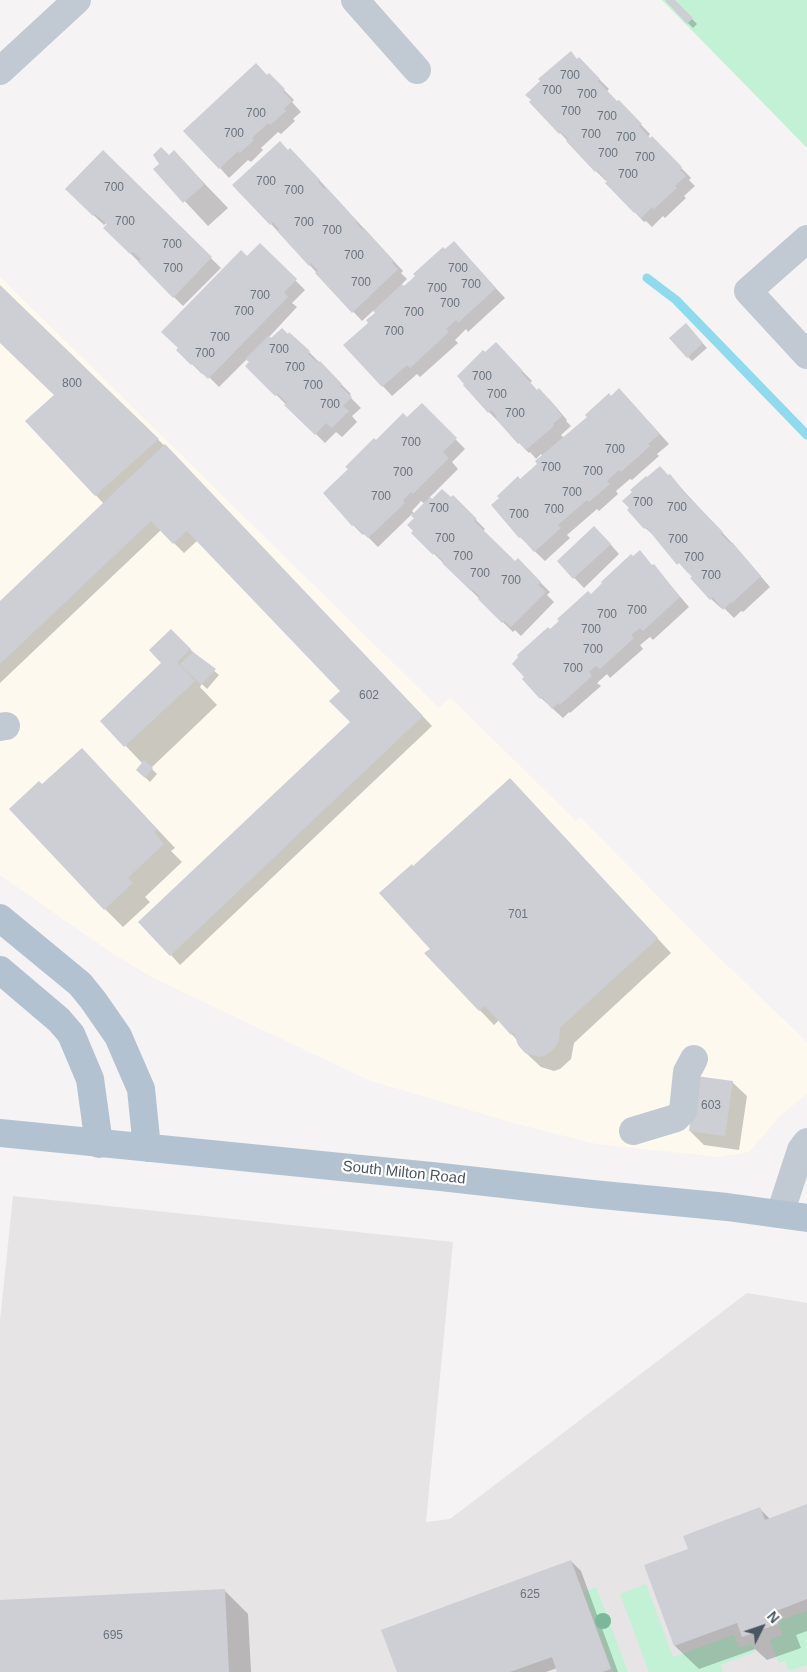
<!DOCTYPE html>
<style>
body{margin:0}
#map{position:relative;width:807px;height:1672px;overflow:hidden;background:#f5f3f3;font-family:Arial,sans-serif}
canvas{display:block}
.north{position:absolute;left:737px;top:1602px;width:50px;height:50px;-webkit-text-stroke:4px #fff;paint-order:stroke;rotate:49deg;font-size:14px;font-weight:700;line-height:20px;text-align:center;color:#4a5661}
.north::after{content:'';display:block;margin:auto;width:18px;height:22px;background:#4a5661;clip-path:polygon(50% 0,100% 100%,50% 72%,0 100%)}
</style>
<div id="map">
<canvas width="807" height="1672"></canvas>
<div class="north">N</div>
</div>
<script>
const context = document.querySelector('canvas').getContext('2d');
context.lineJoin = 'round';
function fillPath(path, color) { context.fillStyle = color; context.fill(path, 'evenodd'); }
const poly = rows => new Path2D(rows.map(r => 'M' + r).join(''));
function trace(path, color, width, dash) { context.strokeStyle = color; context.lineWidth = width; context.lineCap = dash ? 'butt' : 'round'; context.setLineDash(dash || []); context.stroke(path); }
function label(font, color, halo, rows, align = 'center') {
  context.font = font + ' Arial,sans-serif'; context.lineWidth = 4.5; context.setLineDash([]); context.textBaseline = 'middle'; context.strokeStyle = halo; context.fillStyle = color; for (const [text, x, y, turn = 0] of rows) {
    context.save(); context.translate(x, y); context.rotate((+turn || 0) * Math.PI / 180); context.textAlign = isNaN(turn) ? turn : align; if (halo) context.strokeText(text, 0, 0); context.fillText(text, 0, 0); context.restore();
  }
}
const commercial = poly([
 [0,277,439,708,450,697,576,821,580,817,588,825,704,943,807,1042,807,1094,782,1114,749,1152,719,1157,596,1144,513,1123,368,1080,153,978,113,954,0,875]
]);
const education = poly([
 [13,1196,453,1242,426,1522,450,1519,747,1293,807,1303,807,1672,0,1672,0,1321]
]);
const green = poly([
 [662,0,807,0,807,148,769,109],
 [646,1584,673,1657,734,1635,739,1648,752,1644,755,1652,720,1665,723,1672,649,1672,620,1594],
 [596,1587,628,1672,612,1672,613,1671,584,1592],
 [807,1611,807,1665,789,1671,785,1661,779,1663,770,1640,783,1635,778,1621]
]);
const shadow = poly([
 [667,0,673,0,697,24,693,28,666,1],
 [579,59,609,89,607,91,618,103,619,102,650,134,648,137,661,147,691,178,689,180,695,186,684,196,686,198,665,218,663,216,652,227,646,221,644,222,607,183,609,181,607,179,606,181,596,171,531,102],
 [269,75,294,100,292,102,301,112,293,119,295,121,281,134,278,132,261,148,263,150,251,162,248,160,229,178,220,168],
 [288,151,300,159,403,271,401,273,407,279,401,285,404,288,463,253,505,298,468,332,466,329,455,340,458,343,420,377,417,374,392,396,345,345,370,323,376,313,374,310,362,321,271,224],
 [103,152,221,268,183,306,105,228,108,225,106,223,104,225,66,189],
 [174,152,228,208,208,226,155,169],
 [260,245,305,290,292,303,297,307,269,337,272,340,309,352,351,394,349,396,361,408,352,416,357,422,342,437,336,432,325,443,247,366,251,362,247,359,219,387,204,372,202,374,178,350,247,258],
 [0,286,175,456,432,726,180,965,171,955,351,722,341,691,198,540,184,553,161,530,0,683,0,603,104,504,27,421,56,395,0,342],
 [690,329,707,348,692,361,688,357],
 [496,344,532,381,530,383,537,391,549,399,567,420,566,421,571,426,561,435,564,438,611,397,629,400,669,444,657,454,659,456,632,480,630,479,616,491,618,494,599,511,597,509,567,535,570,538,545,561,520,537,493,505,539,464,543,456,541,454,536,459,530,452,529,453,489,412,485,354],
 [422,405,465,449,452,462,458,469,429,498,432,501,451,499,453,497,485,529,483,531,515,563,518,560,550,592,547,595,554,602,521,636,515,630,513,632,413,533,416,518,412,514,378,547,364,533,363,535,353,525,376,442,407,419],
 [421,501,425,504,415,514,412,511],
 [670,476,732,543,770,587,743,612,741,611,734,618,723,607,721,608,711,599,689,572,688,573,656,537,645,528],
 [604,537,619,554,584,588,558,561],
 [654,566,689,607,653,640,650,637,640,645,643,649,610,678,607,674,597,683,601,686,570,713,569,712,563,718,541,698,550,631,591,596],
 [171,630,197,656,219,675,207,689,202,684,200,687,217,705,151,768,157,774,150,782,138,770,143,764,102,721,163,663],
 [100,768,175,848,171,851,182,862,145,897,150,902,123,927,105,909,42,786],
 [524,794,671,953,574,1043,571,1059,560,1069,554,1071,541,1067,526,1053,516,1039,499,1020,494,1025,426,954,432,949,414,868],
 [732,1082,747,1096,739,1150,704,1145,690,1131],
 [807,1506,807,1631,796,1635,801,1648,767,1660,755,1649,699,1669,675,1646,646,1566,689,1550,760,1509,770,1519],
 [571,1561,581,1571,618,1672,559,1672,557,1668,546,1672,398,1672],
 [224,1590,248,1614,251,1672,0,1672,0,1601]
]);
const stream = poly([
 [647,278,676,300,807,435]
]);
const building = poly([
 [665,0,675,0,693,18,687,24],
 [571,51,577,59,579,57,600,79,598,81,617,101,619,100,642,124,639,126,650,138,652,136,682,167,680,170,686,176,675,186,677,188,654,209,652,207,641,218,635,212,634,213,605,183,607,181,597,170,595,172,566,141,568,139,561,132,559,134,529,102,531,100,525,95,540,81,538,79],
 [256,63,267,75,269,73,285,89,283,91,292,101,284,109,286,111,270,125,268,123,252,138,254,140,240,153,238,151,219,169,183,131],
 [280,141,288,150,290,148,320,180,318,182,324,189,326,187,357,221,356,222,362,230,364,228,394,261,392,263,398,269,352,313,315,273,318,271,311,263,309,266,277,231,279,229,273,222,270,225,232,185],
 [161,147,169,155,174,150,205,184,183,203,153,169,159,164,153,155],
 [103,150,212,257,173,298,138,262,141,259,133,252,130,254,103,228,107,224,95,214,93,216,65,189],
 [454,241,496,288,458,323,456,320,446,329,449,332,410,368,407,365,382,387,343,345,368,323,366,320,375,313,373,311,402,284,404,286,415,276,413,274,443,247,445,249],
 [260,243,297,279,284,292,288,297,208,379,193,364,191,365,176,350,178,348,161,332,241,250,247,256],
 [0,285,159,439,95,496,25,421,54,395,0,343],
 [686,323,703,343,687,358,669,338],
 [282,328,288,334,289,332,310,351,308,354,318,363,320,361,342,384,340,386,352,397,343,406,349,411,332,428,326,423,315,435,284,405,287,403,278,394,275,396,245,366,249,362,245,359,269,335,271,338],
 [496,342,523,371,521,372,537,390,539,388,558,409,557,410,562,416,553,424,554,426,526,450,519,443,518,444,495,418,497,417,491,410,488,413,463,385,464,384,457,376,483,350,485,352],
 [619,388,660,434,648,444,650,446,621,472,619,470,607,481,610,484,589,502,587,500,558,525,561,528,534,552,521,537,519,538,491,505,499,498,497,496,518,476,520,479,537,464,535,461,587,417,585,415,609,393,611,396],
 [422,403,457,438,443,452,449,458,413,494,411,492,403,500,405,503,368,538,354,525,352,526,323,493,348,469,345,467,374,438,376,440,403,413,407,417],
 [165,444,423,716,170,956,138,922,350,722,329,701,340,691,187,531,173,544,151,521,0,664,0,601],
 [660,466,668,475,670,474,683,490,682,490,723,532,721,534,731,544,732,542,761,576,732,603,731,602,723,610,713,597,710,600,690,578,692,577,679,563,677,565,646,527,644,529,627,510,629,508,622,501,632,492,630,490,646,476,647,477],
 [442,489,451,497,453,495,477,519,474,521,515,561,518,558,541,582,538,585,546,592,511,627,504,621,502,623,478,599,480,597,473,590,471,591,442,563,444,562,434,552,433,555,411,533,413,531,407,525,414,518,411,516,430,497,432,499],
 [594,526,611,544,573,579,557,561],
 [640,550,652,565,654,564,680,597,643,631,640,628,631,635,634,638,600,669,596,666,589,672,592,676,560,705,558,703,552,709,542,697,540,699,522,679,524,677,512,664,518,657,517,655,548,627,550,629,559,621,557,619,588,591,591,594,602,583,601,582,631,554,633,556],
 [171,629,191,649,177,662,195,681,124,747,100,721,161,663,149,650],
 [193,652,216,669,201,685,180,664],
 [82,748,157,829,154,832,164,844,128,878,133,883,104,910,9,809,39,781,42,784],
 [144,760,153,768,145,778,136,770],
 [510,778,658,938,560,1028,559,1041,554,1049,546,1055,539,1057,525,1053,518,1045,514,1034,513,1032,511,1035,485,1006,479,1011,424,953,430,949,379,893,412,864,413,866],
 [696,1076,733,1081,725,1136,689,1131],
 [807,1504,807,1599,774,1612,778,1624,742,1637,737,1623,674,1646,644,1565,688,1549,683,1536,760,1507,765,1520],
 [571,1560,611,1669,602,1672,557,1672,552,1657,510,1672,397,1672,381,1630],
 [225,1589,229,1672,0,1672,0,1600]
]);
const minor = poly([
 [355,0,417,70],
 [0,71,77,0],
 [807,239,748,291,807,355],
 [0,727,6,726],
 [633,1131,676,1118,683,1111,687,1072,694,1059],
 [780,1214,801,1150,807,1142]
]);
const major = poly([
 [0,918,80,984,93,1000,118,1036,141,1089,147,1148],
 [0,970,59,1020,71,1034,90,1079,99,1144],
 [0,1133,441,1177,592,1194,727,1207,807,1218]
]);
const trees = [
 [603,1621]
];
const numberNames = [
 ["700",570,76],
 ["700",552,91],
 ["700",587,95],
 ["700",571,112],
 ["700",256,114],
 ["700",607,117],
 ["700",234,134],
 ["700",591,135],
 ["700",626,138],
 ["700",608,154],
 ["700",645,158],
 ["700",628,175],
 ["700",266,182],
 ["700",114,188],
 ["700",294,191],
 ["700",125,222],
 ["700",304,223],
 ["700",332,231],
 ["700",172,245],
 ["700",354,256],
 ["700",173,269],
 ["700",458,269],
 ["700",361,283],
 ["700",471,285],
 ["700",437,289],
 ["700",260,296],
 ["700",450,304],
 ["700",244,312],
 ["700",414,313],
 ["700",394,332],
 ["700",220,338],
 ["700",279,350],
 ["700",205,354],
 ["700",295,368],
 ["700",482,377],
 ["800",72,384],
 ["700",313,386],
 ["700",497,395],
 ["700",330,405],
 ["700",515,414],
 ["700",411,443],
 ["700",615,450],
 ["700",551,468],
 ["700",593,472],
 ["700",403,473],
 ["700",572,493],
 ["700",381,497],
 ["700",643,503],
 ["700",677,508],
 ["700",439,509],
 ["700",554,510],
 ["700",519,515],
 ["700",445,539],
 ["700",678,540],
 ["700",463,557],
 ["700",694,558],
 ["700",480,574],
 ["700",711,576],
 ["700",511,581],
 ["700",637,611],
 ["700",607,615],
 ["700",591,630],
 ["700",593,650],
 ["700",573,669],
 ["602",369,696],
 ["701",518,915],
 ["603",711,1106],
 ["625",530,1595],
 ["695",113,1636]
];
const streetNames = [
 ["South Milton Road",404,1173,6]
];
fillPath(commercial, '#fdf9ef');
fillPath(education, '#e6e4e5');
fillPath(green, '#c3f1d5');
fillPath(shadow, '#0003');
trace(stream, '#90daee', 9);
fillPath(building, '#cdcfd5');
trace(minor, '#c1cad2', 28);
trace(major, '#b3c2d1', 28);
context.fillStyle = '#7bb799';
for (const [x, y] of trees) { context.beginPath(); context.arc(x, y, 8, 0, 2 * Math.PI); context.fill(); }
label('12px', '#6b747e', null, numberNames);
label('15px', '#4a5661', '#fff', streetNames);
</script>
